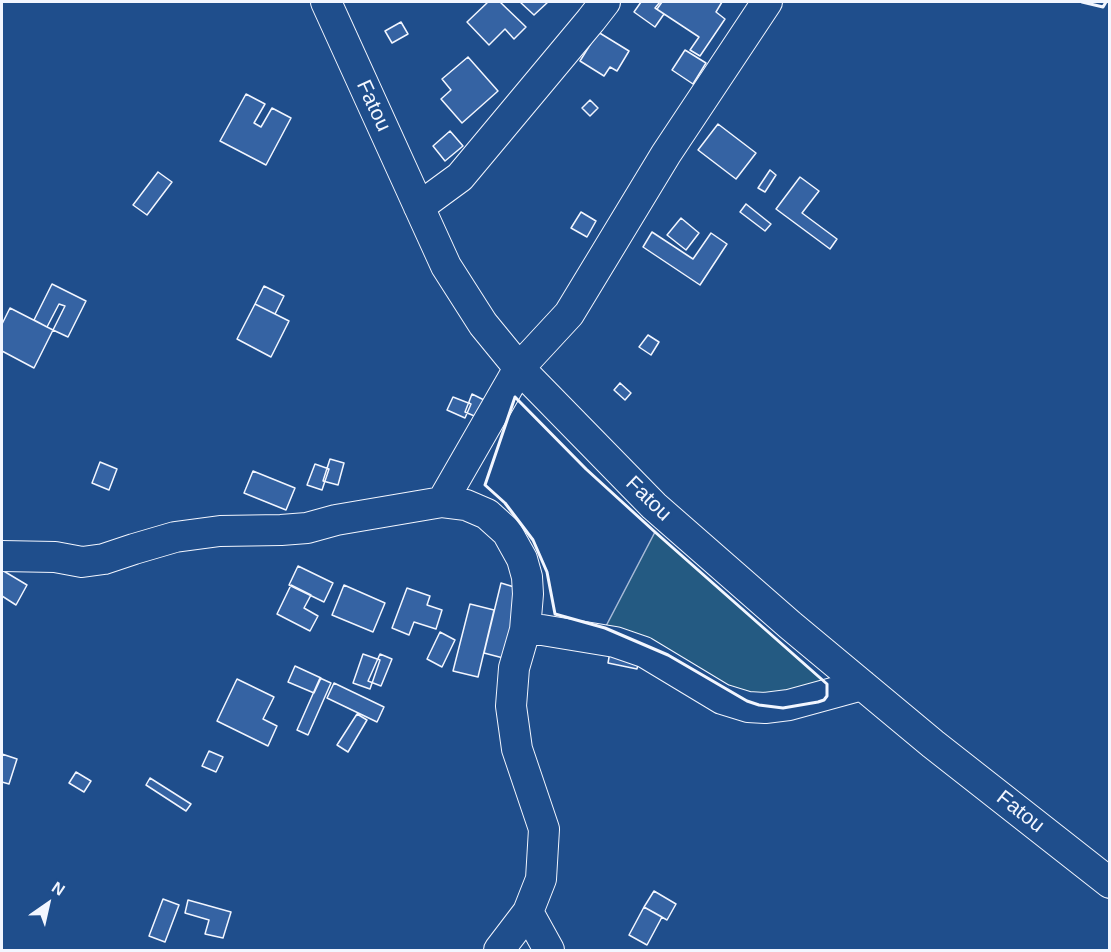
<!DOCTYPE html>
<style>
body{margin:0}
#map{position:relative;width:1111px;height:952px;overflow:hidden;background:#1f4e8c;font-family:Helvetica,sans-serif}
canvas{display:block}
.frame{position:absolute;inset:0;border:3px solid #f2f6ff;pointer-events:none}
.north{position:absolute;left:18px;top:874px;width:60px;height:60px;-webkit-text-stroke:4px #1f4e8c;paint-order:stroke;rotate:34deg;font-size:16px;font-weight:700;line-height:24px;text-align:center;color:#f2f6ff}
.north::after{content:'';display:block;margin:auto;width:21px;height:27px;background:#f2f6ff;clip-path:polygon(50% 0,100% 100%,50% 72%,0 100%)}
</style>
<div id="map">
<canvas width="1111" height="952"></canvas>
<div class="frame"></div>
<div class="north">N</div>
</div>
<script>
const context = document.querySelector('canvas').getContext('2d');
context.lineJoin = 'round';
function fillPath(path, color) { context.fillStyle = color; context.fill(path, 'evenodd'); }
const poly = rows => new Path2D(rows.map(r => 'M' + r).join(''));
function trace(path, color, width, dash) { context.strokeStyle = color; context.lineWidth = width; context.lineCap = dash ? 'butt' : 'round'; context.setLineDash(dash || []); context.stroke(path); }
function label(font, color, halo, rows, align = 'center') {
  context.font = font + ' Helvetica,sans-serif'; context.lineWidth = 4.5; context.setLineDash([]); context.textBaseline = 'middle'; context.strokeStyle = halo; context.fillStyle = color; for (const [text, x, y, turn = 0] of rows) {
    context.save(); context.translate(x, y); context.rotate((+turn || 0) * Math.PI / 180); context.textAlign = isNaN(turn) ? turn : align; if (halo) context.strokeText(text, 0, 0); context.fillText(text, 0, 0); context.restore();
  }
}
const green = poly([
 [655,532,827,684,759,705,605,628,655,532]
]);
const building = poly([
 [488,2,500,2,526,27,514,39,505,29,489,45,467,22,488,2],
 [520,2,548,2,534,15,520,2],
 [641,2,662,2,657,9,664,14,655,27,634,12,641,2],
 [660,2,722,2,716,12,725,19,700,56,690,50,699,37,655,8,660,2],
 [401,22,408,34,392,43,385,31,401,22],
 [598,32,629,51,617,71,610,67,604,76,580,61,598,32],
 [685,50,706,63,693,84,672,70,685,50],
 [468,57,498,91,462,123,441,99,451,90,442,79,468,57],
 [246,94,265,104,254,123,261,127,272,108,291,118,266,165,220,141,246,94],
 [590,100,598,108,590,116,582,108,590,100],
 [718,124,756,153,736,179,698,150,718,124],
 [450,131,463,146,445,161,433,146,450,131],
 [770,170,776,175,765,192,758,188,770,170],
 [158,172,172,182,147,215,133,205,158,172],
 [800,177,819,191,802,213,837,239,830,249,776,209,800,177],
 [746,204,771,224,765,231,740,212,746,204],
 [581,212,596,221,587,237,571,228,581,212],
 [681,218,699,233,686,250,667,235,681,218],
 [652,232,693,259,711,233,727,244,700,285,643,247,652,232],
 [52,284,86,301,68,337,53,330,65,306,59,304,47,327,34,320,52,284],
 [264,286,284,296,275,314,255,304,264,286],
 [255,304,289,321,271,357,237,339,255,304],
 [10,308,53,330,34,368,2,351,2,324,10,308],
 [648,335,659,342,651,355,639,347,648,335],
 [620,383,631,393,625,400,614,390,620,383],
 [472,394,486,401,479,418,465,412,472,394],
 [453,397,471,404,465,418,447,410,453,397],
 [330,459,344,463,338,485,323,481,330,459],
 [100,462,117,469,109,490,92,483,100,462],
 [315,464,329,469,322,490,307,485,315,464],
 [253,471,295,488,286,510,244,493,253,471],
 [298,566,333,583,324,602,289,585,298,566],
 [2,570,27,585,16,605,2,596,2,570],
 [501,583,524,590,507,659,484,653,501,583],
 [291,585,311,595,304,608,318,616,310,631,277,614,291,585],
 [344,585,385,603,373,632,332,615,344,585],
 [407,588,430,596,427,605,442,610,436,629,414,622,409,635,392,628,407,588],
 [470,604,494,610,478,677,453,671,470,604],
 [440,632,455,640,442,667,427,659,440,632],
 [611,646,640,651,637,669,608,663,611,646],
 [363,654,380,660,370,689,353,683,363,654],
 [380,654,392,659,381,686,368,681,380,654],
 [295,666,321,678,314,693,288,682,295,666],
 [320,678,331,683,308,735,297,730,320,678],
 [237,679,274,697,263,719,277,726,268,746,217,721,237,679],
 [334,683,384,707,377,722,327,698,334,683],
 [357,714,367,720,348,752,337,745,357,714],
 [209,751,223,757,216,772,202,766,209,751],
 [2,754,17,759,9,784,2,782,2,754],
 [76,772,91,781,84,792,69,783,76,772],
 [150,778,191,804,186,811,146,785,150,778],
 [654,891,676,904,667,920,644,907,654,891],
 [163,899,179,905,165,942,149,936,163,899],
 [188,900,231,912,223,938,205,934,209,920,185,913,188,900],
 [644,907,662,917,647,945,629,935,644,907]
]);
const minor = poly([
 [326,2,446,266,483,324,519,368,654,506,790,625,933,744,1110,883],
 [419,207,460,177,591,20,605,2],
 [442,502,519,368,569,314,666,154,767,2],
 [2,556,55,557,82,562,104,559,134,549,175,537,220,531,281,530,307,528,336,520,442,502,466,505,487,514,507,532,522,559,527,577,528,594,525,630,514,668,511,706,517,749,544,829,541,879,528,912,499,950],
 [525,630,542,630,615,642,644,652,722,699,748,707,765,708,789,705,862,685],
 [528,912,549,950]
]);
const wall = poly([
 [1082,2,1103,7,1106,2],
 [515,397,586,469,655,532,827,684,827,696,824,700,818,702,783,708,759,705,747,701,668,655,605,628,555,614,547,572,533,540,505,503,485,485,515,397]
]);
const streetNames = [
 ["Fatou",373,106,65],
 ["Fatou",648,499,44],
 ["Fatou",1020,812,38]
];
fillPath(green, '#245a82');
trace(green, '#a8bbd7', 1.5);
fillPath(building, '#3563a3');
trace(building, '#f2f6ff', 1.5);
trace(minor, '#f2f6ff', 32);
trace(minor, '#1f4e8c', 30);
trace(wall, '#f2f6ff', 3);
label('21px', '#f2f6ff', '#1f4e8c', streetNames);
</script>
